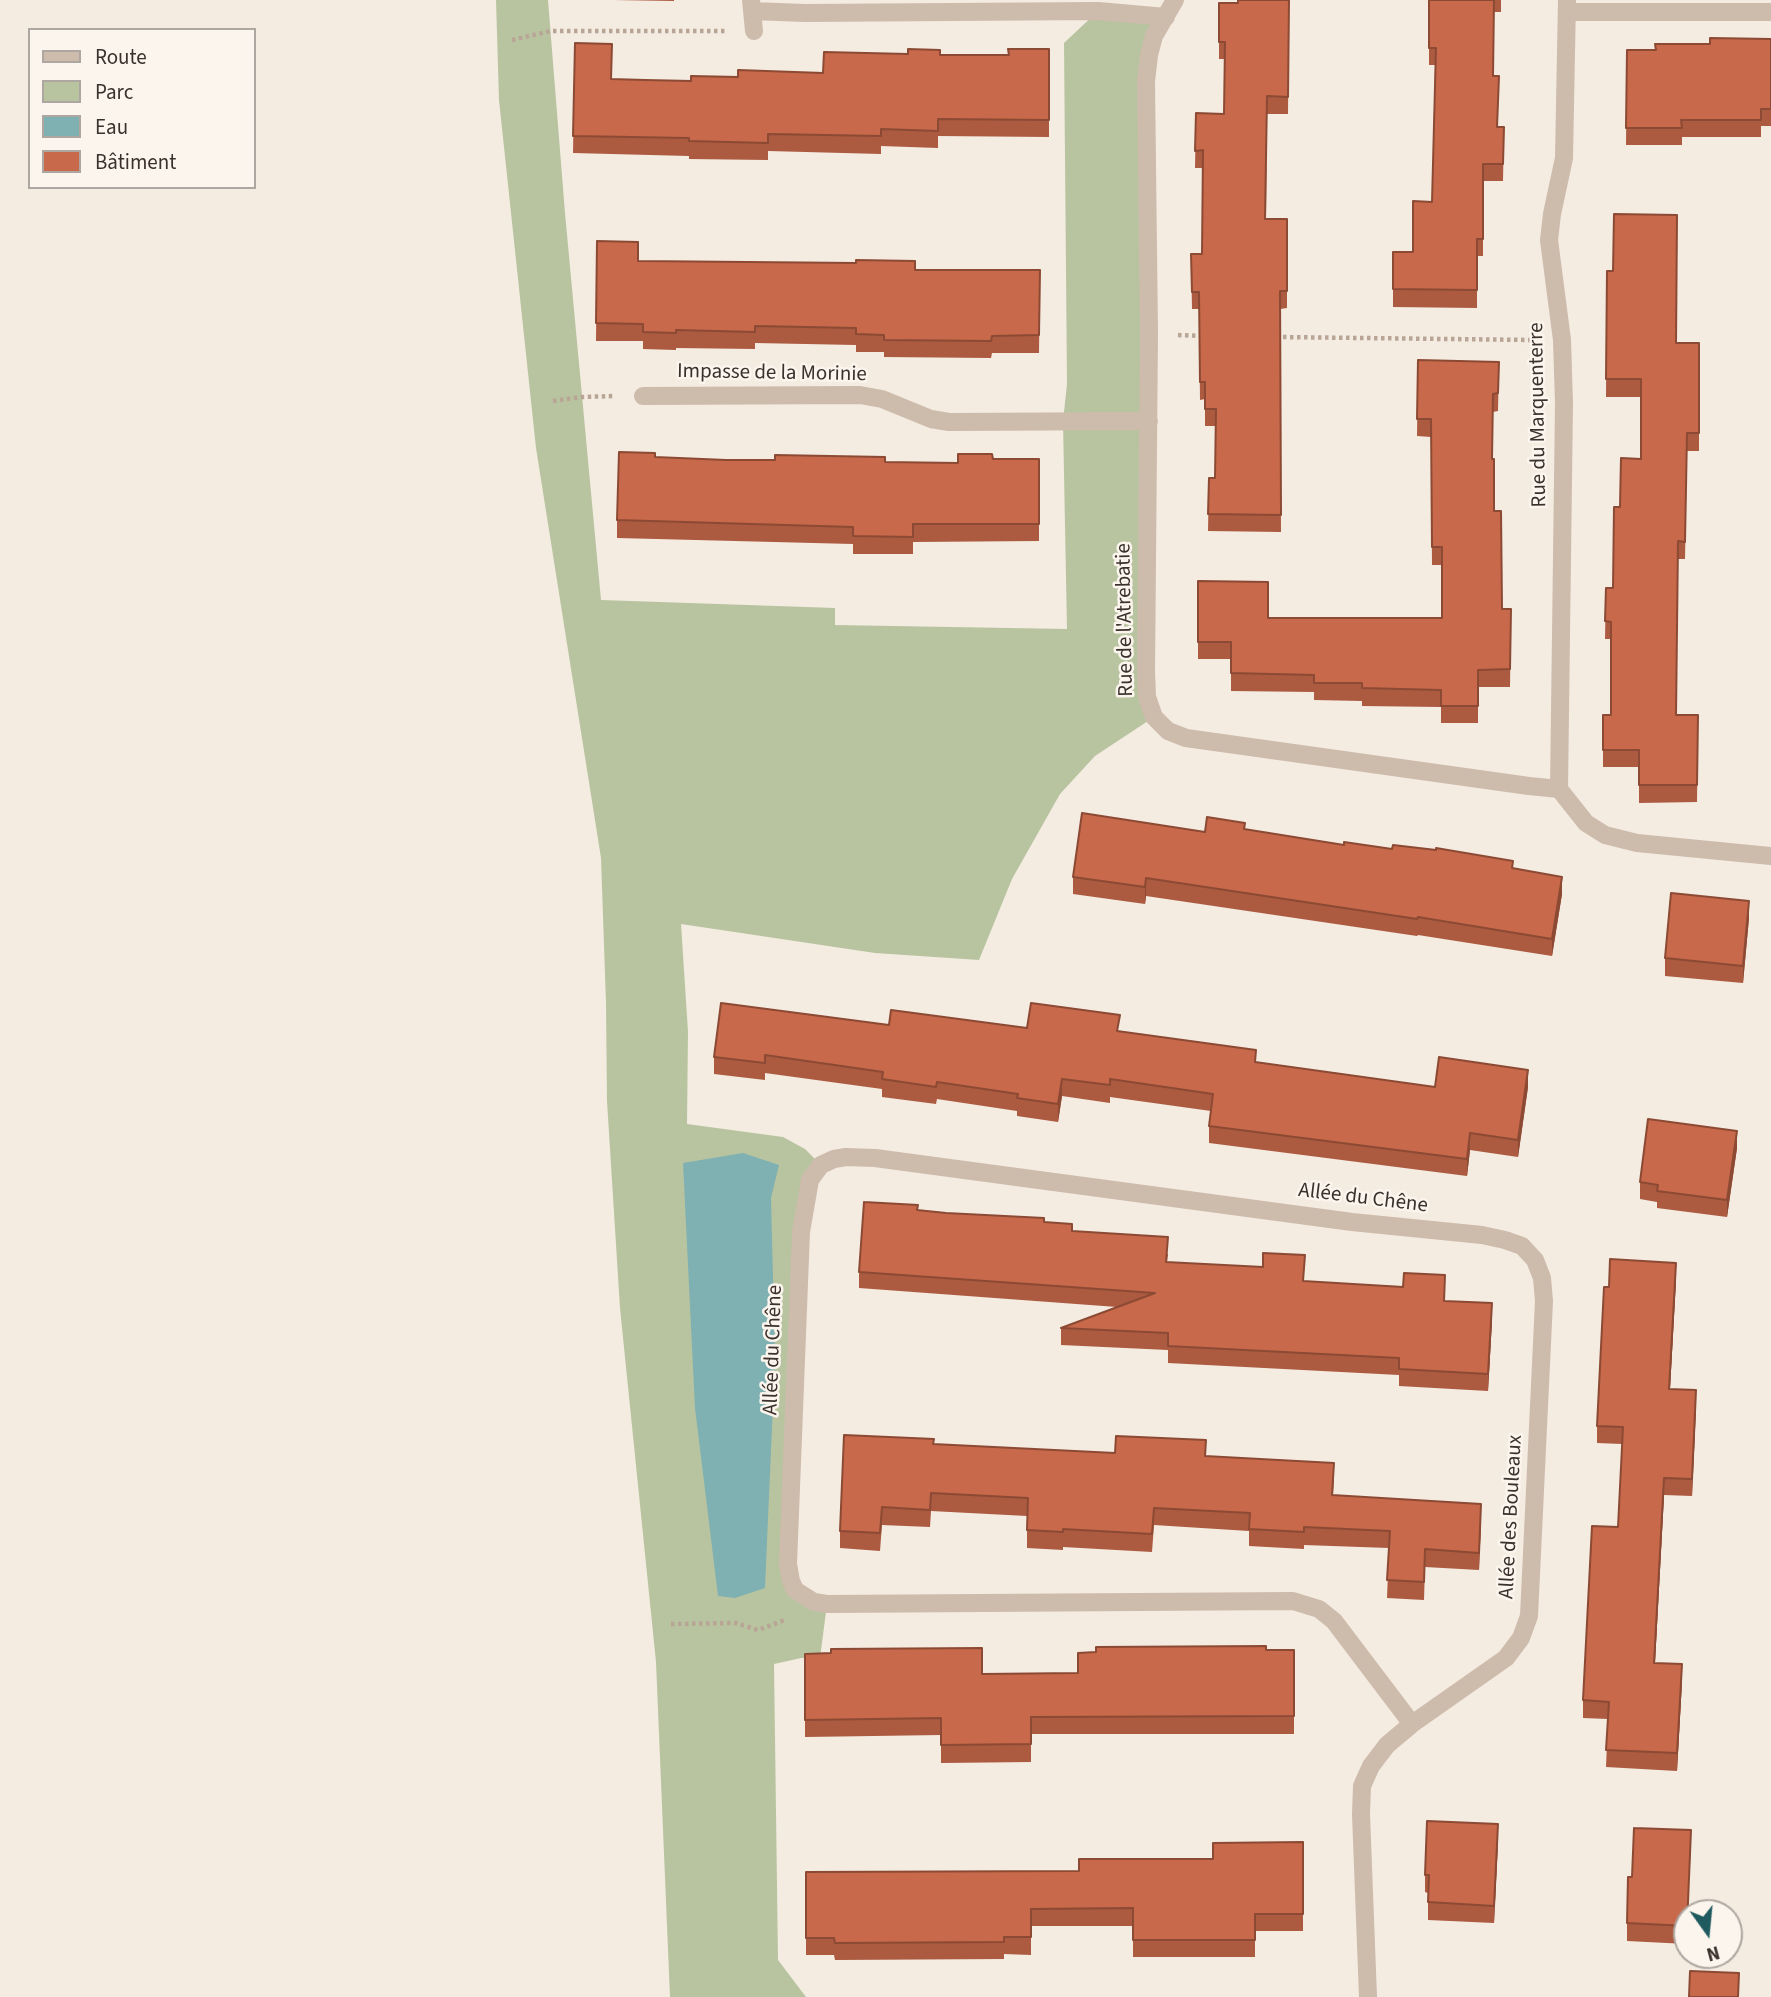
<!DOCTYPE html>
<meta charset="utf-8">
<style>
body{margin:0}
#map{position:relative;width:1771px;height:1997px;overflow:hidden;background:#f4ebe1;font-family:"Source Sans 3",sans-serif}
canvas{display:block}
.legend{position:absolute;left:28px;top:28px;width:228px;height:161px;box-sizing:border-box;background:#fbf5ee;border:2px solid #aea6a0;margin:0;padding:9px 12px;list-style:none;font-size:21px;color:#3b302b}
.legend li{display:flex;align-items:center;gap:14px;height:35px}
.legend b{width:35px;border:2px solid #aea6a0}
.north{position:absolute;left:1673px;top:1899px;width:70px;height:70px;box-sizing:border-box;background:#fbf5ee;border:2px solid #aea6a0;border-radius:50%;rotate:165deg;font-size:19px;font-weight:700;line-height:28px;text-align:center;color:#3b302b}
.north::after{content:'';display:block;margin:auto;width:24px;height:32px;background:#1f5a5e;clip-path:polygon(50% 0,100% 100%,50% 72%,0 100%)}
</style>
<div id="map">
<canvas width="1771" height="1997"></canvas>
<ul class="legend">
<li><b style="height:9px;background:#cdbbac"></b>Route</li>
<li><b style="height:19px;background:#b8c4a0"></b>Parc</li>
<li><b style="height:19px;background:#7fb0b2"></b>Eau</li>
<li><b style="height:19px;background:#c8694b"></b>Bâtiment</li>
</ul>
<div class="north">N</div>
</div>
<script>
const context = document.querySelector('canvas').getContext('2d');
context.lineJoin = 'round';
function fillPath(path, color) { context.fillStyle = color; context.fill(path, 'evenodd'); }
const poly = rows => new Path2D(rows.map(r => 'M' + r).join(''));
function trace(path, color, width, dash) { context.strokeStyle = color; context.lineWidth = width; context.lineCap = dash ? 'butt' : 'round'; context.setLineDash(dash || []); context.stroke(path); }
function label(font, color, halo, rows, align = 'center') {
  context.font = font + ' "Source Sans 3",sans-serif'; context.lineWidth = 5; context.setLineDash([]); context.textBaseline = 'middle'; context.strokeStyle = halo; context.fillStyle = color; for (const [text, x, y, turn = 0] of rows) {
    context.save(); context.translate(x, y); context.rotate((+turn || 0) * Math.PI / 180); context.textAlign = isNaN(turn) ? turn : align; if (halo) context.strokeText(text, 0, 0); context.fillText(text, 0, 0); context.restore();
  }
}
const green = poly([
 [496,0,548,0,565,213,601,600,835,608,835,625,1067,629,1063,421,1067,384,1064,43,1098,11,1166,17,1146,81,1154,717,1095,756,1060,794,1012,879,979,960,875,953,681,924,688,1032,687,1124,783,1137,805,1149,821,1165,810,1180,795,1590,827,1604,820,1658,801,1658,774,1664,778,1960,806,1997,670,1997,656,1662,620,1308,607,1101,606,1003,601,858,536,448,499,100]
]);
const water = poly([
 [743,1153,779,1165,771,1198,775,1358,765,1588,735,1598,718,1596,695,1408,683,1163]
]);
const path = poly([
 [512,40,551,31,725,31],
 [1178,335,1204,336],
 [1276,337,1533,340],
 [553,401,582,397,614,396],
 [671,1624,736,1623,758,1630,785,1620]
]);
const minor = poly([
 [751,0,754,31],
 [1175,0,1154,36,1149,55,1146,81,1149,334,1146,671,1147,697,1154,717,1168,731,1186,738,1529,786,1559,789,1586,823,1605,835,1637,843,1771,856],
 [752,11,805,13,1098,11,1166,17],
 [1567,12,1771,12],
 [643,396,860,395,882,399,931,419,949,422,1149,421],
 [1559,789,1564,403,1562,340,1549,240,1552,214,1564,158,1567,0],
 [1368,1997,1361,1814,1362,1786,1371,1766,1387,1745,1412,1724,1506,1658,1521,1638,1529,1616,1544,1301,1542,1278,1535,1260,1522,1246,1505,1240,1482,1235,1352,1222,875,1158,846,1157,834,1159,821,1165,810,1180,801,1232,788,1564,791,1581,795,1590,814,1602,827,1604,1293,1601,1319,1609,1334,1621,1412,1724]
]);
const wall = poly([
 [613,0,674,0,674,1],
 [1289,0,1288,114,1267,114,1266,219,1287,219,1287,308,1280,309,1281,532,1208,531,1209,478,1215,478,1215,426,1205,426,1205,399,1200,400,1199,309,1192,309,1191,254,1202,254,1203,168,1195,168,1196,113,1224,114,1225,59,1219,59,1219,3,1238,3],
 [1429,0,1501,0,1501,12,1494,12,1493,76,1498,127,1504,127,1503,181,1483,181,1483,256,1477,256,1477,308,1393,307,1393,252,1413,252,1432,202,1435,65,1429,65],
 [1771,39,1771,126,1761,126,1761,137,1682,137,1682,145,1626,145,1627,50,1656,50],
 [575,43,611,79,691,81,823,73,940,55,1009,55,1049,49,1049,137,938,136,938,148,881,146,881,154,768,151,768,160,689,159,689,156,573,153],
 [597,241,638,261,915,270,1040,270,1039,353,992,353,991,358,884,357,884,352,856,352,856,345,755,343,755,349,676,348,676,350,643,349,643,341,596,341],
 [1607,271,1676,343,1699,360,1699,451,1687,451,1685,559,1678,559,1676,715,1698,715,1697,802,1639,803,1639,767,1603,767,1603,715,1611,715,1611,639,1605,639,1606,588,1613,588,1620,507,1641,459,1641,397,1606,397],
 [1418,360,1499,362,1498,411,1493,412,1492,459,1494,511,1502,609,1511,609,1510,687,1478,687,1478,723,1441,723,1441,707,1362,706,1362,701,1314,700,1314,692,1231,691,1231,659,1198,659,1198,581,1268,618,1442,618,1442,565,1432,565,1431,437,1417,436],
 [655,457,726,460,958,463,993,459,1039,459,1039,541,913,542,913,554,853,554,853,544,617,538,617,520],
 [1245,829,1344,845,1513,868,1562,894,1552,956,1418,935,1417,936,1146,896,1145,904,1073,894,1073,877,1205,832],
 [1749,918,1743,983,1665,976,1665,958],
 [889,1025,1120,1031,1256,1062,1435,1087,1528,1087,1518,1157,1470,1150,1467,1176,1209,1143,1209,1126,1211,1111,1110,1097,1110,1103,1062,1096,1058,1122,1017,1116,1017,1111,937,1099,936,1104,882,1097,882,1089,765,1073,765,1080,714,1074,714,1057],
 [1737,1148,1727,1217,1657,1208,1657,1202,1640,1199,1640,1182],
 [918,1210,1044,1222,1072,1231,1168,1254,1167,1262,1444,1301,1492,1320,1488,1391,1399,1386,1399,1375,1168,1363,1168,1350,1061,1345,1061,1328,1117,1307,859,1288,859,1272],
 [1676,1280,1670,1389,1696,1407,1692,1496,1664,1495,1655,1663,1682,1681,1677,1771,1606,1767,1608,1719,1583,1718,1583,1700,1618,1527,1622,1444,1597,1443,1597,1426,1609,1287],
 [934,1444,1115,1453,1206,1456,1334,1480,1333,1495,1481,1521,1479,1570,1425,1567,1424,1600,1387,1598,1389,1548,1304,1545,1304,1549,1249,1546,1249,1531,1154,1525,1152,1552,1063,1547,1063,1550,1027,1548,1027,1516,931,1511,930,1527,882,1525,880,1551,840,1548,840,1531],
 [1266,1650,1294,1650,1294,1734,1031,1734,1031,1762,941,1763,941,1735,805,1737,805,1654,982,1674,1078,1673],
 [1498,1841,1494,1923,1428,1920,1428,1893,1425,1892,1425,1875],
 [1303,1842,1303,1931,1255,1931,1255,1957,1133,1957,1133,1926,1031,1926,1031,1955,1004,1954,1004,1959,835,1960,834,1955,806,1955,806,1872,1079,1871,1213,1859],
 [1691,1848,1687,1913,1687,1944,1627,1941,1627,1923,1632,1877]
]);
const shadedWall = poly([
 [1562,877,1562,894,1552,956,1552,939],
 [1146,878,1146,896,1145,904,1145,887],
 [1749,901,1749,918,1743,983,1743,966],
 [1528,1070,1528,1087,1518,1157,1518,1140],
 [1062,1079,1062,1096,1058,1122,1058,1104],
 [1737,1131,1737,1148,1727,1217,1727,1200],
 [1470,1133,1470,1150,1467,1176,1467,1159],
 [1676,1263,1676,1280,1669,1406,1669,1389],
 [1492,1303,1492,1320,1488,1391,1488,1374],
 [1696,1390,1696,1407,1692,1496,1692,1479],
 [1664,1478,1664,1495,1654,1680,1654,1663],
 [1481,1504,1481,1521,1479,1570,1479,1553],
 [1682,1664,1682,1681,1677,1771,1677,1753],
 [1498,1824,1498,1841,1494,1923,1494,1906]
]);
const building = poly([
 [1238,0,1289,0,1288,97,1267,96,1265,219,1287,219,1287,291,1280,291,1281,515,1208,514,1209,478,1215,478,1216,409,1205,409,1205,382,1200,382,1199,292,1192,292,1191,254,1202,254,1203,150,1195,151,1196,113,1224,114,1225,42,1219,42,1219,3,1238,3,1238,0],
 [1429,0,1494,0,1493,76,1499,76,1497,127,1504,127,1503,164,1483,164,1483,239,1477,239,1477,290,1393,289,1393,252,1413,252,1413,201,1432,202,1436,48,1429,48,1429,0],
 [1710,38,1771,39,1771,109,1761,109,1761,120,1681,120,1682,128,1626,128,1627,50,1656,50,1655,44,1710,44,1710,38],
 [575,43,612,44,611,79,645,80,691,81,691,76,738,77,738,70,823,73,824,52,908,54,908,49,940,50,940,55,1009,55,1008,49,1049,49,1049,120,938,119,938,131,881,129,881,136,768,134,768,143,689,141,689,138,573,136,575,43],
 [1614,214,1677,215,1676,343,1699,343,1699,433,1687,433,1685,542,1678,541,1676,715,1698,715,1697,785,1639,785,1639,750,1603,750,1603,715,1611,715,1611,622,1605,621,1606,588,1613,588,1614,507,1620,507,1621,458,1641,459,1641,379,1606,379,1607,271,1613,271,1614,214],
 [597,241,638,242,638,261,856,263,856,260,915,261,915,270,1040,270,1039,335,992,336,991,341,884,340,884,335,856,334,856,328,755,326,755,332,676,330,676,333,643,332,643,324,596,323,597,241],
 [1418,360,1499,362,1498,393,1493,394,1492,459,1494,459,1494,511,1501,511,1502,609,1511,609,1510,669,1478,670,1478,706,1441,706,1441,690,1362,688,1362,683,1314,683,1314,675,1231,673,1231,642,1198,642,1198,581,1268,582,1268,618,1442,618,1442,547,1432,547,1431,419,1417,419,1418,360],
 [619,452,655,453,655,457,726,460,775,460,775,455,885,457,885,462,958,463,958,454,992,454,993,459,1039,459,1039,524,913,524,913,537,853,536,853,527,617,520,619,452],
 [1082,813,1205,832,1207,817,1245,823,1244,829,1344,845,1344,842,1392,849,1393,845,1436,850,1436,848,1513,861,1512,868,1562,877,1552,939,1418,917,1417,919,1146,878,1145,887,1073,877,1082,813],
 [1671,893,1749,901,1743,966,1665,958,1671,893],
 [721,1003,889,1025,891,1010,1027,1028,1031,1003,1120,1015,1117,1031,1256,1050,1255,1062,1435,1087,1439,1057,1528,1070,1518,1140,1470,1133,1467,1159,1209,1126,1213,1094,1110,1079,1110,1085,1062,1079,1058,1104,1017,1098,1018,1094,937,1082,936,1087,882,1079,883,1072,765,1055,765,1063,714,1057,721,1003],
 [1648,1119,1737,1131,1727,1200,1657,1191,1658,1185,1640,1182,1648,1119],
 [864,1202,918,1205,917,1210,946,1213,1044,1218,1044,1222,1072,1224,1072,1231,1168,1237,1166,1262,1263,1267,1263,1253,1305,1255,1303,1281,1403,1287,1404,1273,1445,1275,1444,1301,1492,1303,1488,1374,1399,1369,1399,1358,1168,1346,1168,1333,1061,1328,1155,1293,859,1272,864,1202],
 [1610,1259,1676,1263,1669,1389,1696,1390,1692,1479,1664,1478,1654,1663,1682,1664,1677,1753,1606,1750,1609,1702,1583,1700,1592,1526,1618,1527,1623,1427,1597,1426,1604,1287,1609,1287,1610,1259],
 [844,1435,934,1439,933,1444,1115,1453,1116,1436,1206,1440,1205,1456,1334,1463,1332,1495,1481,1504,1479,1553,1425,1549,1424,1582,1387,1580,1390,1531,1304,1527,1304,1532,1249,1529,1250,1513,1154,1508,1152,1534,1063,1529,1063,1532,1027,1530,1028,1498,931,1493,930,1510,882,1507,880,1533,840,1531,844,1435],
 [1266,1646,1266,1650,1294,1650,1294,1716,1031,1717,1031,1744,941,1745,941,1718,805,1720,805,1654,831,1653,831,1649,982,1648,982,1674,1078,1673,1078,1653,1096,1652,1096,1647,1266,1646],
 [1427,1821,1498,1824,1494,1906,1428,1902,1429,1875,1425,1875,1427,1821],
 [1634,1828,1691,1830,1687,1926,1627,1923,1628,1877,1632,1877,1634,1828],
 [1303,1842,1303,1914,1255,1914,1255,1940,1133,1940,1133,1908,1031,1909,1031,1937,1004,1937,1004,1942,835,1943,834,1938,806,1938,806,1872,1079,1871,1079,1859,1213,1859,1213,1843,1303,1842],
 [1690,1971,1739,1973,1738,1997,1689,1997,1690,1971]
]);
const streetNames = [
 ["Impasse de la Morinie",772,374,1],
 ["Rue du Marquenterre",1539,415,-91],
 ["Rue de l'Atrebatie",1126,620,-91],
 ["Allée du Chêne",1363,1199,7],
 ["Allée du Chêne",774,1350,-88],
 ["Allée des Bouleaux",1512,1517,-87]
];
fillPath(green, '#b8c4a0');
fillPath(water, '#7fb0b2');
trace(path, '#b9a596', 4.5, [3.5, 3.5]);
trace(minor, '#cdbbac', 18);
fillPath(wall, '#ac5a40');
fillPath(shadedWall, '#8c4a34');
fillPath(building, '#c8694b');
trace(building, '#8c4a34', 2);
label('21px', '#3b302b', '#fbf5ee', streetNames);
</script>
